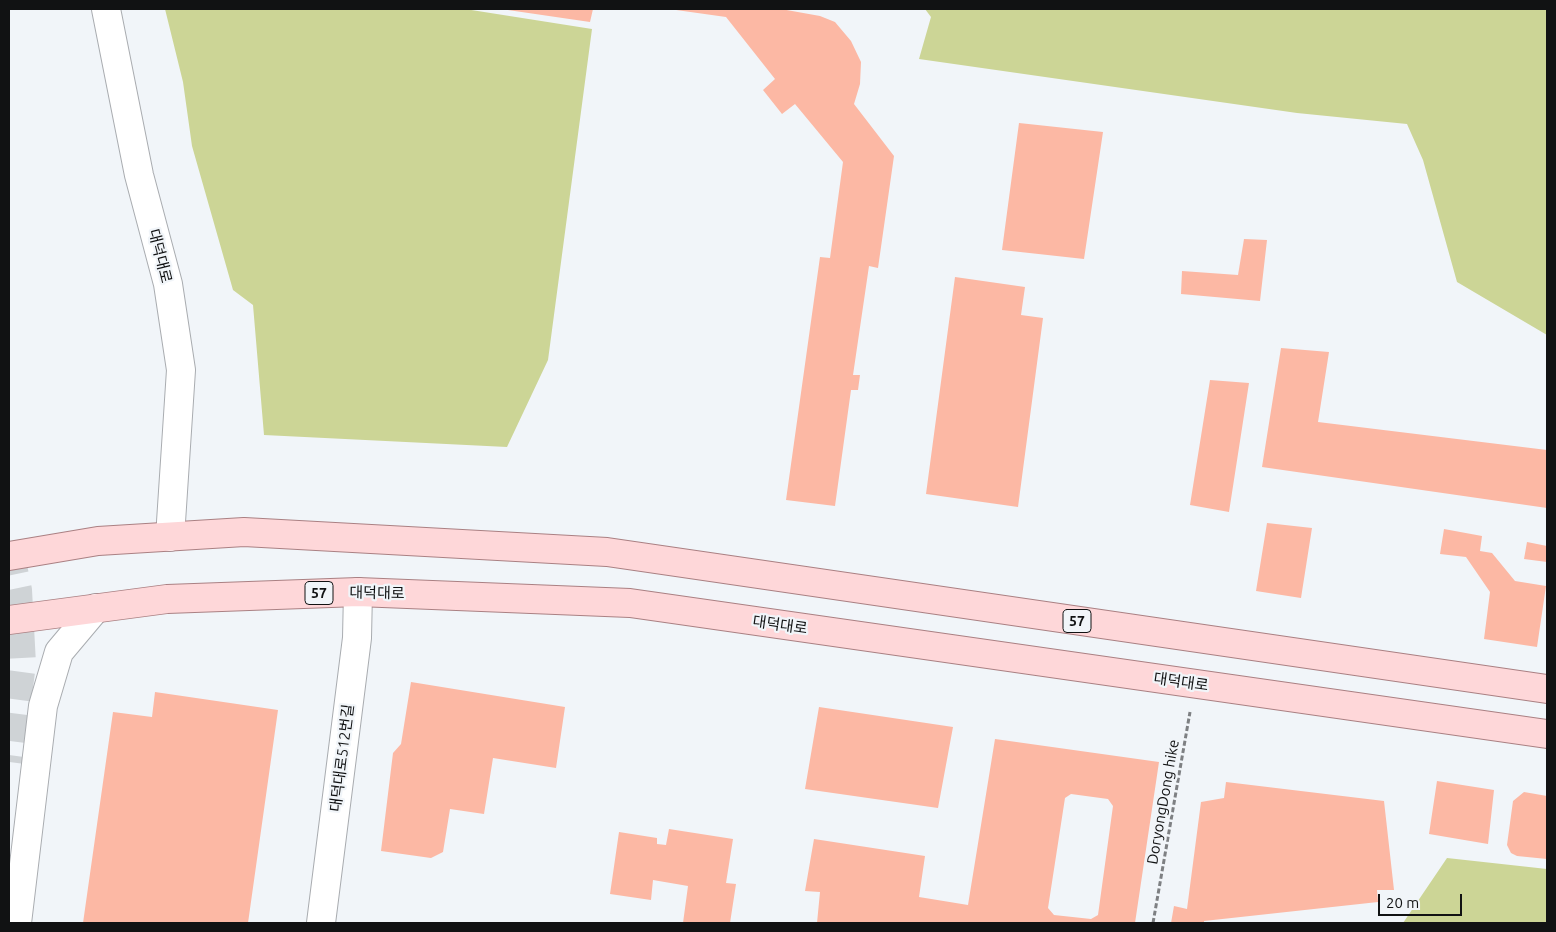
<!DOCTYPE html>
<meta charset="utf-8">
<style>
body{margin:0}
#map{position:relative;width:1556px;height:932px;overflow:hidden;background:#f1f5f9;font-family:Ubuntu,sans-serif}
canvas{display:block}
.frame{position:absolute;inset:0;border:10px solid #111213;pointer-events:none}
.scale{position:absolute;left:1378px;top:894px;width:84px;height:22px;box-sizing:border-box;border:2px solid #111213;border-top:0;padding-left:6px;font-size:15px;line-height:18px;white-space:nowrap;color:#111213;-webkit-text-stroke:4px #f1f5f9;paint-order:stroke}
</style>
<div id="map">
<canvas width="1556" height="932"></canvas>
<div class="frame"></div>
<div class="scale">20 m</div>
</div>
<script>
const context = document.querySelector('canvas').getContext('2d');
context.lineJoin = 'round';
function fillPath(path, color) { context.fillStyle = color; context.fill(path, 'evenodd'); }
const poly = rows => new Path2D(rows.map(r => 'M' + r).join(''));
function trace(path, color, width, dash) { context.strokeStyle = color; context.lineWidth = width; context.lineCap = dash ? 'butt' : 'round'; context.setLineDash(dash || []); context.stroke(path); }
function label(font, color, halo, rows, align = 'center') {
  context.font = font + ' Ubuntu,"Noto Sans KR",sans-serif'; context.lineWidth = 4.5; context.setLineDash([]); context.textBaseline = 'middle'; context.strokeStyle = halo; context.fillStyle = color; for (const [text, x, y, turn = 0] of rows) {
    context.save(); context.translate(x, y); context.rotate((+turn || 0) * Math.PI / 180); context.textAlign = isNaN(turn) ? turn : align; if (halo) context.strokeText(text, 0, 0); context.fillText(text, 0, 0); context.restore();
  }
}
const green = poly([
 [165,9,465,9,592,29,548,360,507,447,264,435,253,305,233,290,192,146,183,82],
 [925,9,1547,9,1547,335,1457,282,1423,160,1407,124,1297,113,919,59,931,17],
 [1447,858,1547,869,1547,923,1403,923]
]);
const building = poly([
 [501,9,593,9,590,22],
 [669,9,781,9,820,16,835,22,851,41,861,62,860,84,854,104,894,156,878,268,869,266,853,375,860,375,858,390,851,390,835,506,786,500,820,257,830,258,843,162,795,104,782,114,763,90,775,79,726,17],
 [1019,123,1103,132,1084,259,1002,250],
 [1244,239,1267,240,1260,301,1181,294,1182,271,1238,275],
 [955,277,1025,287,1021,315,1043,318,1018,507,926,494],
 [1281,348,1329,352,1318,422,1547,450,1547,508,1262,467],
 [1210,380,1249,383,1229,512,1190,505],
 [1267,523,1312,528,1301,598,1256,591],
 [1444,529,1482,536,1480,551,1492,553,1515,581,1546,586,1537,647,1484,639,1490,592,1466,557,1440,554],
 [1527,542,1547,546,1547,562,1524,559],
 [411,682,565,707,556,768,493,758,484,814,450,809,443,852,431,858,381,851,393,753,401,744],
 [155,692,278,710,248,923,83,923,113,712,152,717],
 [819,707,953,727,938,808,805,789],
 [995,739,1159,762,1135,923,817,923,820,892,805,891,814,839,925,856,919,897,968,905],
 [1071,794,1108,799,1113,806,1098,915,1091,919,1054,915,1048,908,1065,798],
 [1437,781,1494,790,1488,844,1429,834],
 [1226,782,1384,801,1394,890,1377,890,1378,902,1204,921,1204,923,1171,923,1174,906,1187,909,1201,802,1224,798],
 [1524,792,1547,796,1547,859,1517,856,1511,853,1507,845,1513,801],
 [669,829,733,839,726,883,736,884,730,923,683,923,688,886,653,880,651,900,610,894,619,832,657,838,657,844,666,845]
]);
const minorTunnel = poly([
 [9,547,18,590,22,664,9,762]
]);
const path = poly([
 [1153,923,1190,712]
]);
const minor = poly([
 [106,9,139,175,168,284,181,370,170,537],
 [17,923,43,706,59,652,96,608],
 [321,923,357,638,358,592]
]);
const major = poly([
 [9,556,98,541,244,532,607,552,1547,689],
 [9,620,167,599,358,592,630,603,1547,734]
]);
const shields = [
 [319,593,28],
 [1077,621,28]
];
const shieldNames = [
 ["57",319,593],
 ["57",1077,621]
];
const streetNames = [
 ["대덕대로",160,256,76],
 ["대덕대로",377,593,1],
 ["대덕대로",780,625,8],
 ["대덕대로",1181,682,8],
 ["대덕대로512번길",342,758,-83],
 ["DoryongDong hike",1163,802,-80]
];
fillPath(green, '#ccd596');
fillPath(building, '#fcb8a4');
trace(minorTunnel, '#cfd3d6', 28, [28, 14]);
trace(minor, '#a9acb0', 30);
trace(major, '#aa8083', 30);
trace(path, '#7e8083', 3, [5, 2.5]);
trace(minor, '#fff', 28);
trace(major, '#fed7d9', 28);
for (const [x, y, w] of shields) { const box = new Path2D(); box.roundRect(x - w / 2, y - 11.5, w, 23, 4); context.fillStyle = '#f1f5f9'; context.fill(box); trace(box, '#111213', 1); }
label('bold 14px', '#111213', null, shieldNames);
label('15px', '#111213', '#f1f5f9', streetNames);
</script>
